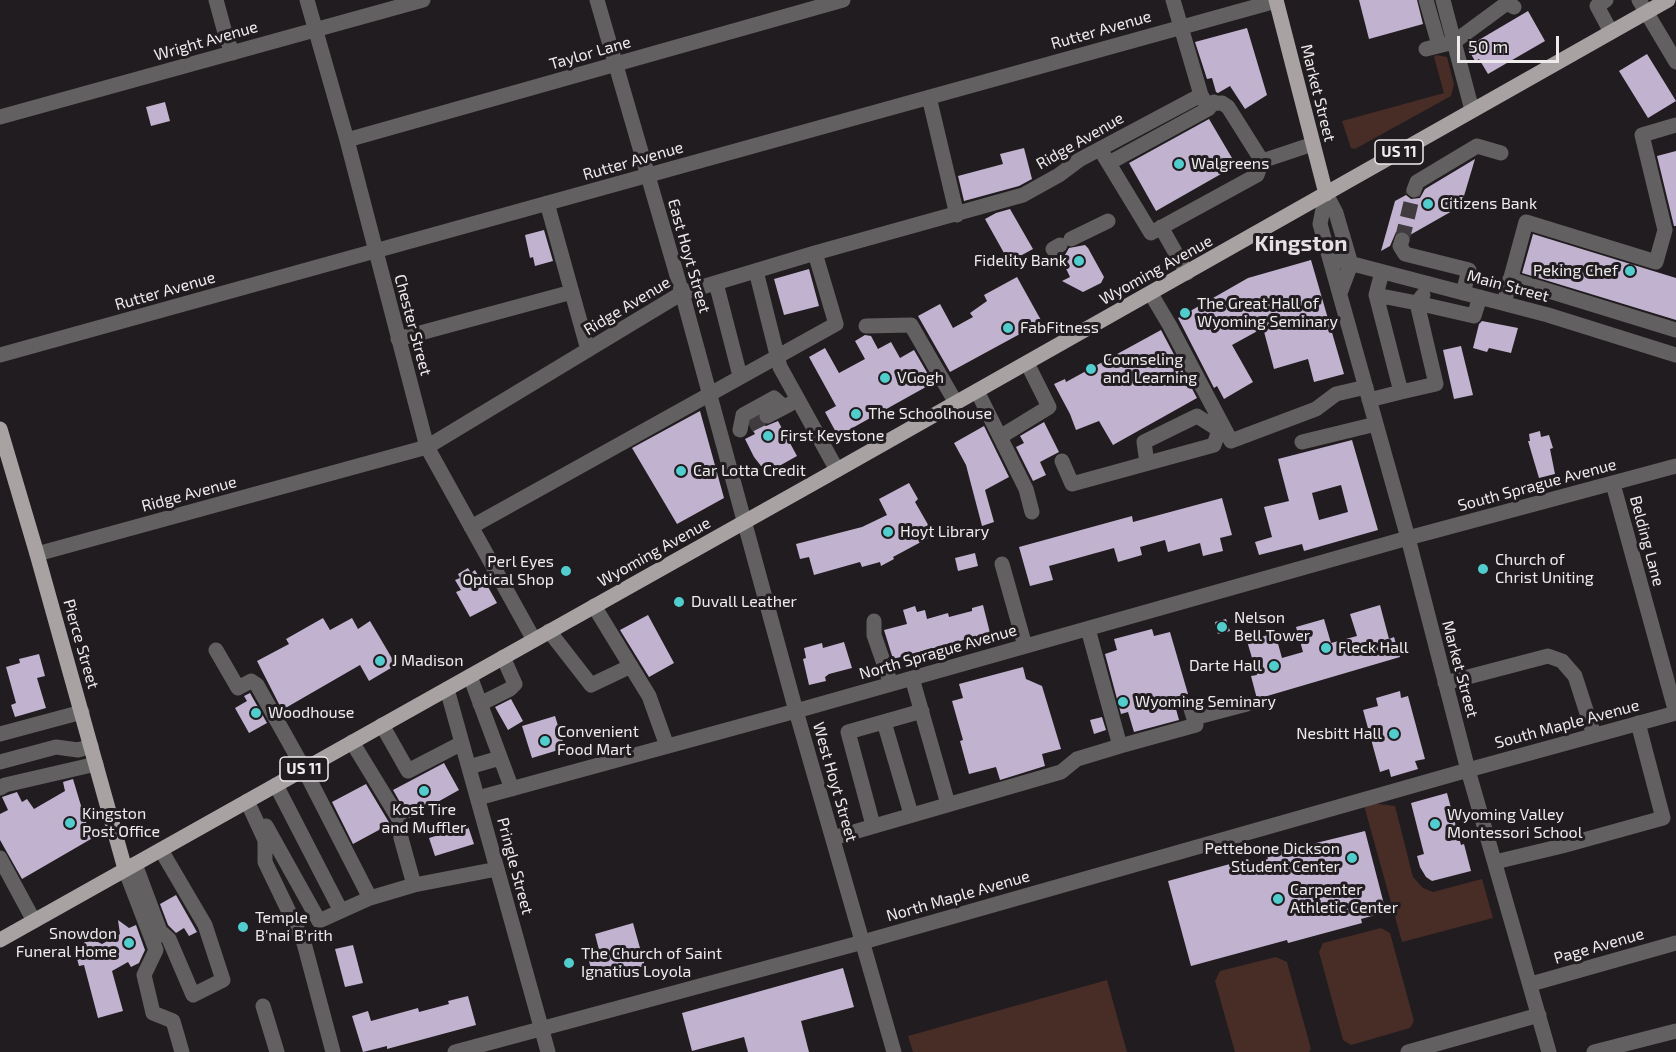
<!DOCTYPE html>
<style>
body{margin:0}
#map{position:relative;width:1676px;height:1052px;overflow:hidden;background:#201c1f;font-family:"Exo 2",sans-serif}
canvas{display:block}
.scale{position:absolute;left:1457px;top:36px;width:102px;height:27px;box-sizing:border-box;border:3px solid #eeebed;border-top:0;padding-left:8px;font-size:18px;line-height:21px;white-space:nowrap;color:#eeebed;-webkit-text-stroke:4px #201c1f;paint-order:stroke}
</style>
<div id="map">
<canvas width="1676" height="1052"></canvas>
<div class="scale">50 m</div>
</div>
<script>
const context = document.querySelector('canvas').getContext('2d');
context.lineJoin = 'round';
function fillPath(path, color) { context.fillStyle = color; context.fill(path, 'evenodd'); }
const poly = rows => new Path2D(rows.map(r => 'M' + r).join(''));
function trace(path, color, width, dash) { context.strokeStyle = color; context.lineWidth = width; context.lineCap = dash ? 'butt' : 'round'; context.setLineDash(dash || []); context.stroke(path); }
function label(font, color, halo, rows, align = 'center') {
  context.font = font + ' "Exo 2",sans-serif'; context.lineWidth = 6; context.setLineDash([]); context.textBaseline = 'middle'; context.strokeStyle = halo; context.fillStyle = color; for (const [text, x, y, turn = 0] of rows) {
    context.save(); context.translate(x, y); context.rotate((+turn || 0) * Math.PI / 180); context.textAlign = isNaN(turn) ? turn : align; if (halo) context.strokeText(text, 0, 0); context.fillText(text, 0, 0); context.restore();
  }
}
const green = poly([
 [1436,55,1447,57,1454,84,1451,96,1355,149,1351,148,1342,121,1444,93,1434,57],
 [1363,802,1395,806,1413,877,1423,888,1433,892,1482,879,1493,918,1402,942],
 [1381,928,1390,933,1414,1021,1410,1028,1351,1045,1343,1040,1319,952,1323,943],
 [1276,957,1287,962,1311,1049,1309,1052,1235,1052,1215,981,1220,971],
 [1107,980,1127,1052,913,1052,908,1036]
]);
const building = poly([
 [1359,0,1417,0,1423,24,1369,39],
 [1528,11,1545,41,1488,74,1479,59,1475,61,1468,49,1473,46,1472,44],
 [1247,28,1267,95,1245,109,1230,86,1218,93,1216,92,1212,78,1207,79,1195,42],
 [1647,54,1676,101,1648,118,1619,71],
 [165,102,170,121,151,126,146,107],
 [1209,119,1232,158,1228,170,1156,211,1129,163],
 [1024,148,1032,179,1019,186,964,201,958,176,1003,164,1000,154],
 [1676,151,1676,226,1674,226,1657,156],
 [1475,159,1461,206,1410,235,1405,231,1396,232,1390,246,1381,251,1395,201,1406,195,1411,199,1420,198,1425,189],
 [1010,209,1033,249,1009,262,985,219,996,213],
 [544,230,553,261,535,266,533,257,530,258,525,235],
 [1533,234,1676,278,1676,320,1522,273],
 [1085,245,1088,248,1104,277,1101,283,1083,292,1062,281,1070,277,1062,260,1069,248],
 [1311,260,1344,374,1314,382,1308,359,1274,369,1263,328,1232,345,1253,382,1224,399,1217,386,1214,388,1178,318,1248,278],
 [809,269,819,306,784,315,774,279],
 [1017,277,1042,322,950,372,918,316,940,304,953,328,973,317,970,313,987,301,984,295],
 [1482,321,1518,328,1511,353,1489,348,1487,352,1473,348,1479,324],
 [1161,330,1197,398,1113,445,1099,421,1076,430,1070,414,1054,384,1065,379,1066,382],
 [865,335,871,336,878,349,891,342,900,358,914,350,933,383,838,436,825,412,836,406,809,357,825,348,839,373,865,359,855,341],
 [1461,346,1473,395,1454,399,1443,350],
 [700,411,724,498,677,524,632,448],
 [758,418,761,424,766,426,778,421,797,456,772,470,761,466,754,457,745,439,755,434,751,427,752,421],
 [1044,422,1059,452,1040,462,1046,475,1033,481,1016,447,1024,443,1020,436],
 [984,426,1009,477,985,490,994,522,982,526,966,465,954,443],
 [1540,431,1541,437,1549,435,1553,448,1550,449,1555,474,1539,478,1528,441,1530,441,1529,434],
 [1352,440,1378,530,1304,551,1302,544,1259,555,1255,542,1272,537,1264,507,1289,501,1278,459],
 [1341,485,1348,512,1319,520,1312,493],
 [909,483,918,499,915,502,934,535,893,557,894,559,881,566,880,562,862,567,860,562,814,575,809,557,800,559,796,544,862,527,887,515,879,499],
 [1222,498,1232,535,1220,538,1223,551,1203,556,1200,543,1168,552,1165,540,1140,547,1142,555,1118,562,1114,548,1049,566,1053,580,1030,586,1019,547,1132,516,1133,522],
 [975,553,978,566,958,571,955,558],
 [468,568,471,573,475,570,480,579,483,578,497,603,470,617,456,592,461,590,455,580,460,578,458,574],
 [983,605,990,633,893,659,884,630,907,624,903,610,915,606,917,612,925,610,927,619,948,613,949,617,972,611,972,608],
 [1380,605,1389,639,1394,637,1400,657,1257,699,1251,676,1257,675,1247,641,1275,633,1282,658,1303,652,1296,627,1324,619,1331,643,1357,636,1350,614],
 [648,615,674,663,649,677,620,630],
 [323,618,330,630,352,618,358,629,370,621,396,665,369,681,360,665,282,710,257,661,289,644,286,639],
 [1226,619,1230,631,1218,634,1215,622],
 [1152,629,1154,636,1170,632,1188,694,1173,698,1179,720,1134,732,1128,712,1121,714,1105,654,1117,650,1114,639],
 [844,642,852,668,829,674,825,677,826,681,809,685,803,659,806,658,804,648,822,643,823,648],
 [39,654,45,676,37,678,46,708,15,717,11,705,16,703,6,667,20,663,19,659],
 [1023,667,1026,679,1042,686,1061,749,1042,754,1045,766,1000,780,996,767,969,774,960,741,963,740,952,701,963,698,959,684],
 [1400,691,1401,698,1408,696,1425,759,1415,761,1418,769,1391,777,1389,769,1380,772,1363,710,1378,706,1376,698],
 [250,693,267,723,249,733,235,708,247,701,244,696],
 [511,699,523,721,508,730,495,707],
 [555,716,565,748,532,758,522,726],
 [1102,717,1106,730,1094,734,1090,720],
 [444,763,459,790,409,818,393,790],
 [73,779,91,839,22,879,0,840,0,814,8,810,2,797,17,792,22,802,27,799,34,809,65,791,63,782],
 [366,784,390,824,353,844,332,802],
 [1447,793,1461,845,1464,844,1471,871,1432,881,1426,877,1420,867,1417,856,1424,854,1411,803],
 [468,826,474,844,435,856,429,838],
 [1365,831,1386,912,1361,919,1362,923,1288,943,1287,940,1191,966,1168,881,1248,859,1250,864,1268,859,1267,855],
 [176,895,197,932,189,936,184,928,176,933,168,925,160,904],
 [118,920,129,928,136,925,145,950,139,963,131,967,128,962,112,971,123,1011,98,1018,84,965,79,966,76,955,78,949,85,942,96,941,102,944,120,934],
 [633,923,645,966,610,975,608,969,592,973,587,953,599,950,595,934],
 [353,945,363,983,345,987,335,949],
 [843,968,854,1007,801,1021,809,1052,748,1052,744,1037,692,1051,682,1013],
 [468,996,476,1025,387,1049,387,1046,363,1052,352,1016,368,1011,371,1021,418,1008,419,1012,449,1004,448,1001]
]);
const minorTunnel = poly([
 [1402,240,1414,190],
 [749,425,767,416]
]);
const minor = poly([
 [216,0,227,40,233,53],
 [307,0,347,140,427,447,534,640],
 [597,0,682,293,796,711,894,1052],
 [1426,0,1439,45],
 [1443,0,1472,110],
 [1606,0,1597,6,1611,32],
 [1639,0,1676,62],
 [1426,49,1454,42,1507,3,1514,7],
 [929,97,957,215],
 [0,117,423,0],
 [347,140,843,0],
 [1100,149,1151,233,1257,175,1262,161,1228,107,1222,103,1206,104,1201,95],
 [1262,161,1313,144],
 [1109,163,1208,109,1214,102],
 [1414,190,1417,182,1477,146,1501,153],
 [1326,194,1320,224,1408,538,1468,770,1549,1052],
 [1326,194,1336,213,1351,264,1340,293],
 [547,203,588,350],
 [1161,227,1187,273],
 [1071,239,1108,221],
 [1402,240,1400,246,1405,254,1469,270,1463,293],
 [1053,249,1060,245],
 [1330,258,1548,315,1676,355],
 [756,271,780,367,837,470],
 [1382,272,1376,295,1417,303,1423,295],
 [1510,279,1676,330],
 [716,283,740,376],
 [1151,294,1170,326,1231,441,1316,409,1336,394,1366,387],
 [1504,303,1526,222,1656,262,1665,230,1642,135,1676,125],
 [866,326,911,325,956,403],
 [398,339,572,292],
 [0,355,1276,1],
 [977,391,1026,489,1032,512],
 [1401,392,1436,384,1417,303,1474,316,1480,297],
 [1369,400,1401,392,1376,295],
 [767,416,790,404],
 [740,430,743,415,774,398,784,407],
 [1000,437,1049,407,1027,363],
 [1302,442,1376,424],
 [1062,461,1072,484,1214,445,1219,430,1224,428],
 [1147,463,1144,442,1197,416,1219,430],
 [1613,484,1676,713],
 [471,527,836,324,815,253],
 [37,554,427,447,682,293,815,253,1023,195,1059,175,1079,160,1201,95,1173,0],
 [1002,564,1025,646],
 [594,606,649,696,667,746],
 [874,621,874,635,891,684],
 [1088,629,1120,746,1196,725,1191,709],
 [549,631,591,685,631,666],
 [216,650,238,688,251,681,257,685,304,769,370,898,414,885,401,838,399,819,352,742],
 [470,676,512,789],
 [912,678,948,804],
 [1445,683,1548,656,1562,661,1575,676,1594,735],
 [447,689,548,1052],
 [480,704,510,689,515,684,503,657],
 [1194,718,1247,704],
 [884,722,911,814],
 [382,725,408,771,462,743],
 [0,734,82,712],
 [0,762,56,747,78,750,91,746],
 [469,767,500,758],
 [276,785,341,911],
 [0,788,5,785,96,764],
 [478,798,796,711,1408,538,1676,466],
 [247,801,265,840,265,862,304,943,333,1052],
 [873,825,848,732,922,711],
 [266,826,319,921,370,898],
 [833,838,1061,772,1077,759,1120,746],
 [0,858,34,921],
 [1495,862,1562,846,1663,818,1638,723],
 [135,864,160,931,169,939,193,995,223,980,205,925,161,850],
 [125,869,156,950,144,975,153,1013,173,1021,182,1052],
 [414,885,497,869],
 [1531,984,1676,943],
 [263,1006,277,1052],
 [455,1052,863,942,1468,770,1676,713],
 [1408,1052,1539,1015],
 [1594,1052,1676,1031]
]);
const major = poly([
 [1276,0,1326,194],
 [0,429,37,554,125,869],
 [0,940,837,470,1668,0]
]);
const markers = [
 [1179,164,6,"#52cdce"],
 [1428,204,6,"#52cdce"],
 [1079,261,6,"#52cdce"],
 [1630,271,6,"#52cdce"],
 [1185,313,6,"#52cdce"],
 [1008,328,6,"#52cdce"],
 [1091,369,6,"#52cdce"],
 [885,378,6,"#52cdce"],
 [856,414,6,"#52cdce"],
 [768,436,6,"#52cdce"],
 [681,471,6,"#52cdce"],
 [888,532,6,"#52cdce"],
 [1483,569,6,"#52cdce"],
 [566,571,6,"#52cdce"],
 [679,602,6,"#52cdce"],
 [1222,627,6,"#52cdce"],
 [1326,648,6,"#52cdce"],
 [380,661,6,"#52cdce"],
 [1274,666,6,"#52cdce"],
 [1123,702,6,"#52cdce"],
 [256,713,6,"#52cdce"],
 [1394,734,6,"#52cdce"],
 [545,741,6,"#52cdce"],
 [424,791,6,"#52cdce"],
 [70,823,6,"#52cdce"],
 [1435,824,6,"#52cdce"],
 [1352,858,6,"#52cdce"],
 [1278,899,6,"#52cdce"],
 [243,927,6,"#52cdce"],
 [129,943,6,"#52cdce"],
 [569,963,6,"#52cdce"]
];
const shields = [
 [1399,152,48],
 [304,769,48]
];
const shieldNames = [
 ["US 11",1399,152],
 ["US 11",304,769]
];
const streetNames = [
 ["Rutter Avenue",1101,30,-16],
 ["Wright Avenue",206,41,-16],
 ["Taylor Lane",590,53,-16],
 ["Market Street",1318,93,76],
 ["Ridge Avenue",1080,141,-30],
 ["Rutter Avenue",633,161,-16],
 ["East Hoyt Street",689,256,74],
 ["Wyoming Avenue",1156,270,-29],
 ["Main Street",1508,286,15],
 ["Rutter Avenue",165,291,-16],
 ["Ridge Avenue",627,306,-31],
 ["Chester Street",413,325,75],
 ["South Sprague Avenue",1537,485,-15],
 ["Ridge Avenue",189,494,-15],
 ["Belding Lane",1647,541,75],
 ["Wyoming Avenue",654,552,-29],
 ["Pierce Street",81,644,74],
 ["North Sprague Avenue",938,652,-16],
 ["Market Street",1460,669,75],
 ["South Maple Avenue",1567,724,-15],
 ["West Hoyt Street",835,782,74],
 ["Pringle Street",515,866,75],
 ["North Maple Avenue",958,896,-16],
 ["Page Avenue",1599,946,-16]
];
const poiNames = [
 ["Walgreens",1191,164],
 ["Citizens Bank",1440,204],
 ["Fidelity Bank",1067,261,"right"],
 ["Peking Chef",1618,271,"right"],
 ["The Great Hall of",1197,304],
 ["Wyoming Seminary",1197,322],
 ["FabFitness",1020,328],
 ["Counseling",1103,360],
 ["and Learning",1103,378],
 ["VGogh",897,378],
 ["The Schoolhouse",868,414],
 ["First Keystone",780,436],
 ["Car Lotta Credit",693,471],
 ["Hoyt Library",900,532],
 ["Church of",1495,560],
 ["Christ Uniting",1495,578],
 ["Perl Eyes",554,562,"right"],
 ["Optical Shop",554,580,"right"],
 ["Duvall Leather",691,602],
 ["Nelson",1234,618],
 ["Bell Tower",1234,636],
 ["Fleck Hall",1338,648],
 ["J Madison",392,661],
 ["Darte Hall",1262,666,"right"],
 ["Wyoming Seminary",1135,702],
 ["Woodhouse",268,713],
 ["Convenient",557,732],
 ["Food Mart",557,750],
 ["Nesbitt Hall",1382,734,"right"],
 ["Kost Tire",424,810,"center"],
 ["and Muffler",424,828,"center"],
 ["Kingston",82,814],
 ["Post Office",82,832],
 ["Wyoming Valley",1447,815],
 ["Montessori School",1447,833],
 ["Pettebone Dickson",1340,849,"right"],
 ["Student Center",1340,867,"right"],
 ["Carpenter",1290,890],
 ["Athletic Center",1290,908],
 ["Temple",255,918],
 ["B'nai B'rith",255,936],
 ["Snowdon",117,934,"right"],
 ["Funeral Home",117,952,"right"],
 ["The Church of Saint",581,954],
 ["Ignatius Loyola",581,972]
];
const districtNames = [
 ["Kingston",1301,244]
];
fillPath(green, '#482c26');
fillPath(building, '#c1b2cf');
trace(minorTunnel, '#3f3b3e', 15, [15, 8]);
trace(minor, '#626060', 15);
trace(major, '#a8a2a3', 15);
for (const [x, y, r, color] of markers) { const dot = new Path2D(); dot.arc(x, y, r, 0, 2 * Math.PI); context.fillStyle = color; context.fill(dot); trace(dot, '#201c1f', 2); }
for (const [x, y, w] of shields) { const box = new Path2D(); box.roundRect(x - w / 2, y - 12, w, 24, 4.5); context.fillStyle = '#201c1f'; context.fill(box); trace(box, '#eeebed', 1.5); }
label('bold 15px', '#eeebed', null, shieldNames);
label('16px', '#eeebed', '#201c1f', streetNames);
label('16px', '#eeebed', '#201c1f', poiNames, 'left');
label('bold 22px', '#e6e0e4', '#201c1f', districtNames);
</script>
